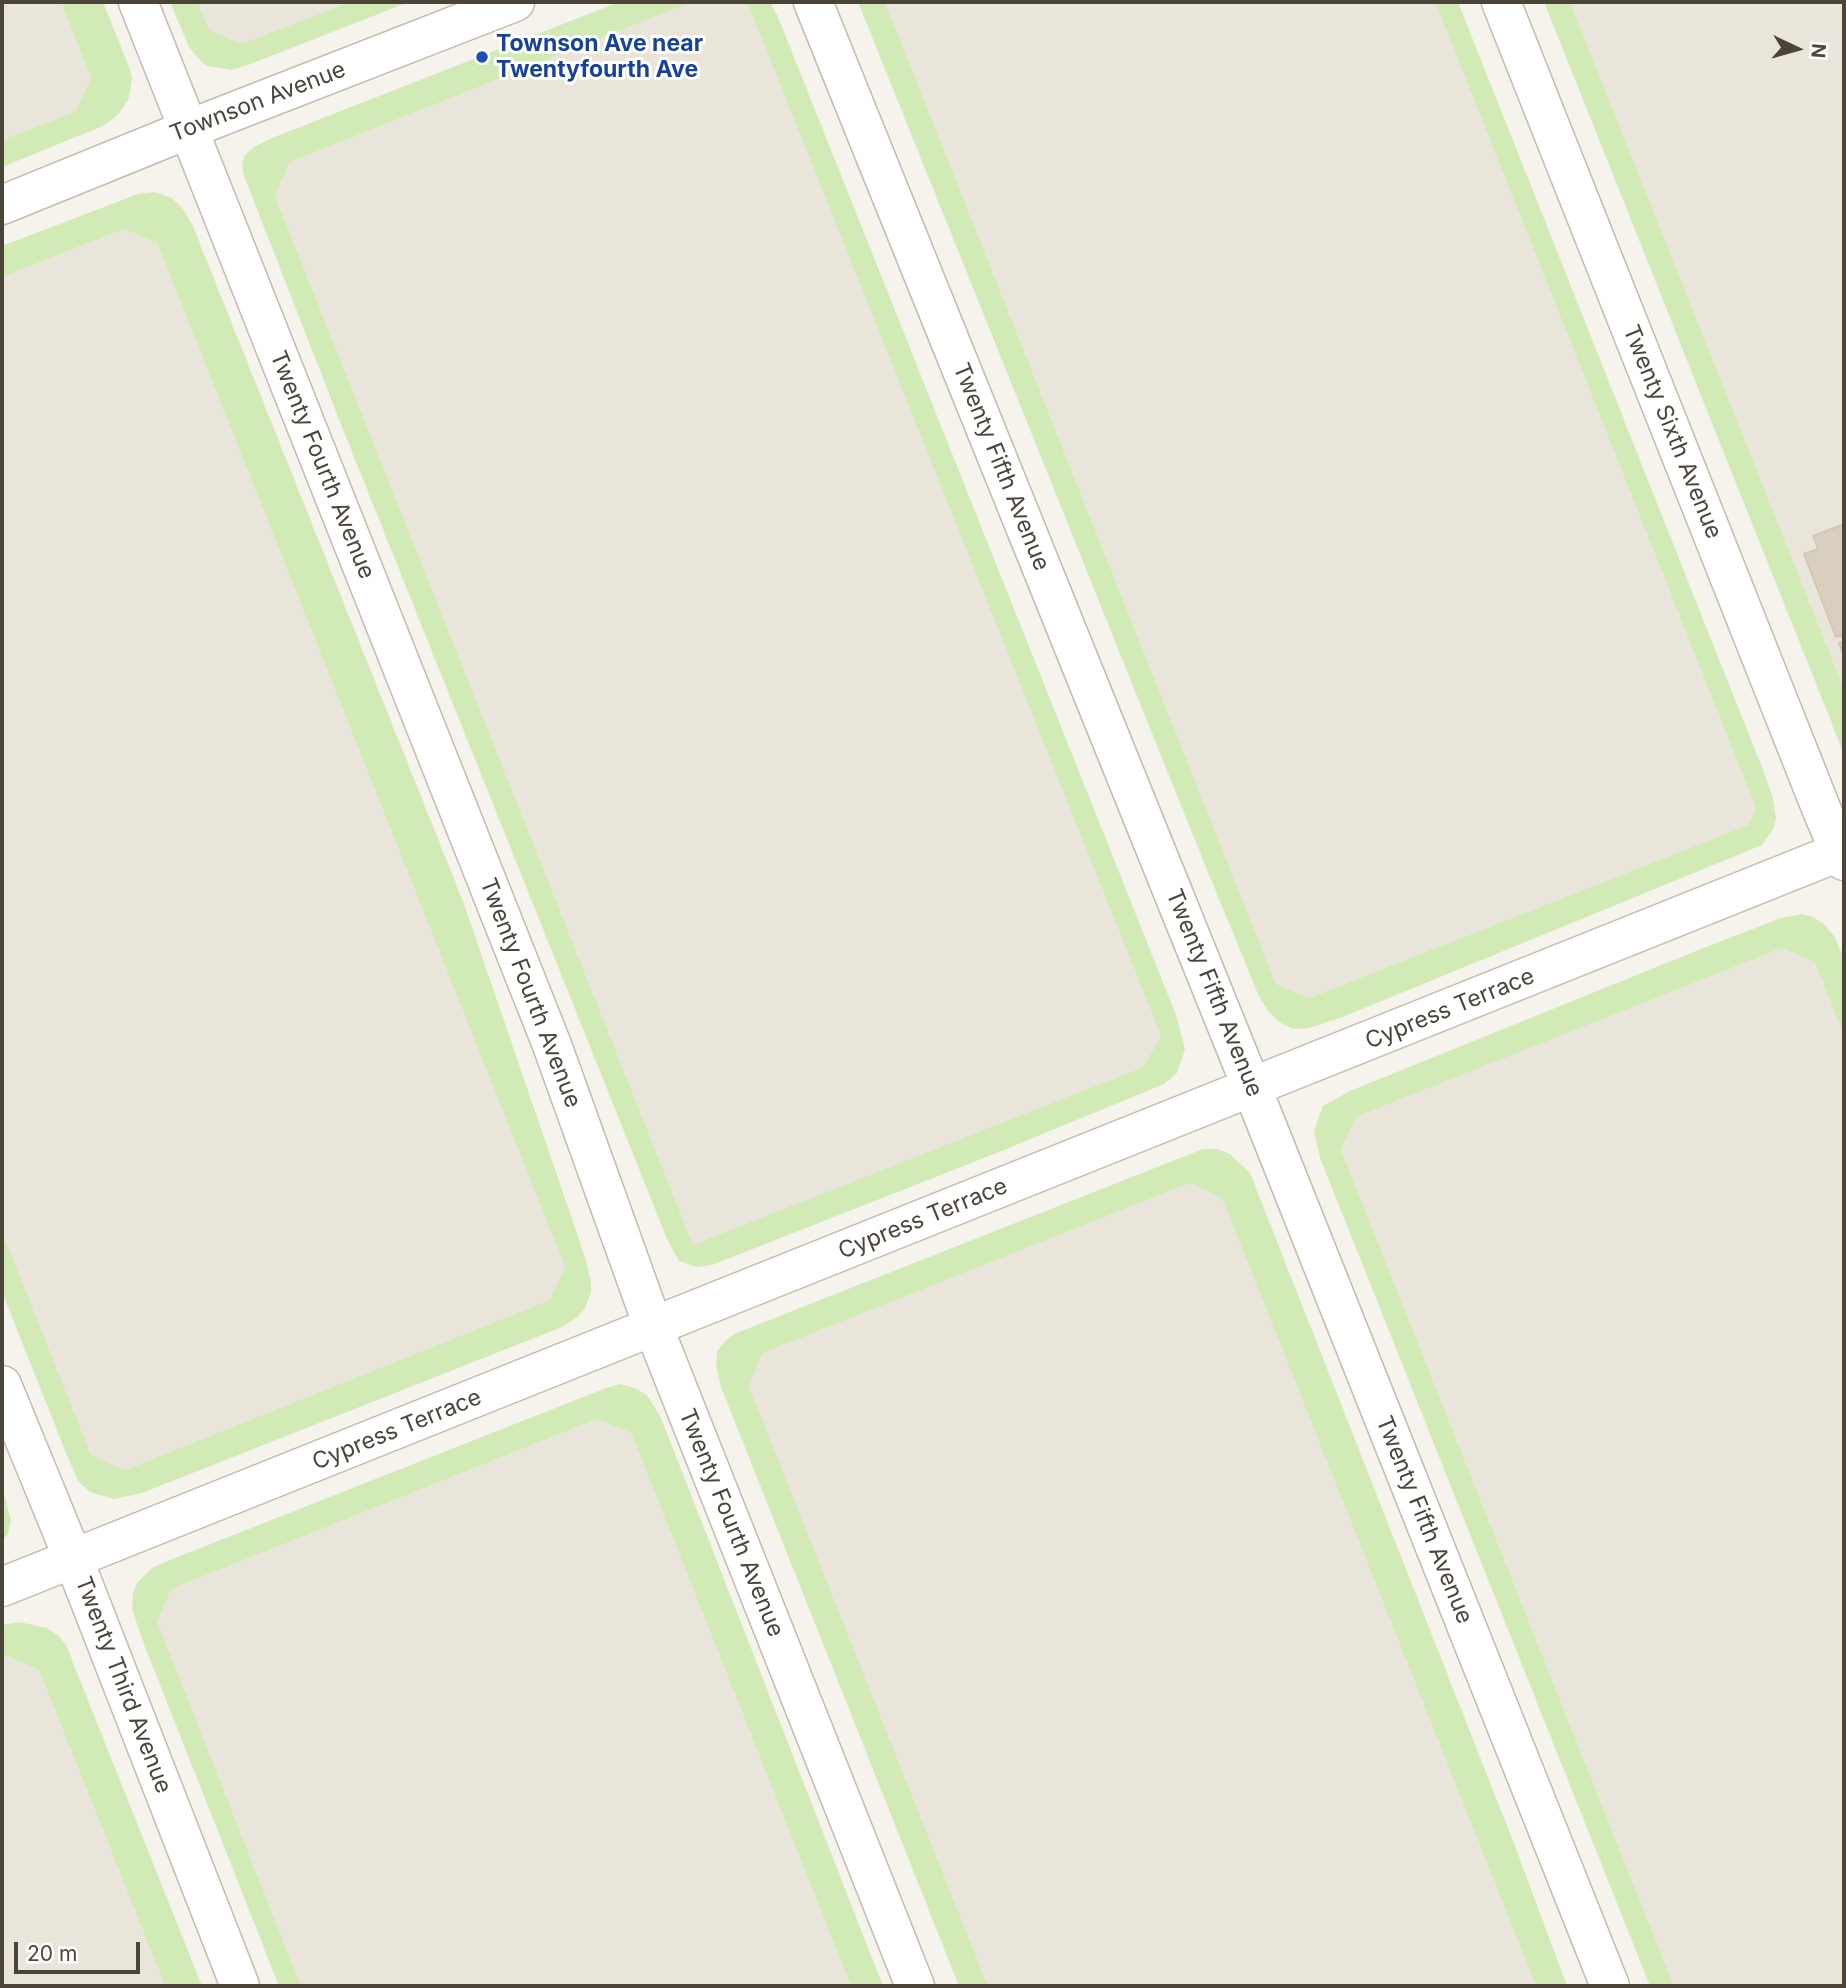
<!DOCTYPE html>
<style>
body{margin:0}
#map{position:relative;width:1846px;height:1988px;overflow:hidden;background:#f6f3ec;font-family:Inter,sans-serif}
canvas{display:block}
.frame{position:absolute;inset:0;border:4px solid #4b4439;pointer-events:none}
.north{position:absolute;left:1762px;top:14px;width:70px;height:70px;-webkit-text-stroke:5px #fff;paint-order:stroke;rotate:95deg;font-size:19px;font-weight:700;line-height:28px;text-align:center;color:#4b4439}
.north::after{content:'';display:block;margin:auto;width:24px;height:32px;background:#4b4439;clip-path:polygon(50% 0,100% 100%,50% 72%,0 100%)}
.scale{position:absolute;left:14px;top:1942px;width:126px;height:32px;box-sizing:border-box;border:4px solid #4b4439;border-top:0;padding-left:9px;font-size:21px;line-height:24px;white-space:nowrap;color:#4b4439;-webkit-text-stroke:5px #fff;paint-order:stroke}
</style>
<div id="map">
<canvas width="1846" height="1988"></canvas>
<div class="frame"></div>
<div class="north">N</div>
<div class="scale">20 m</div>
</div>
<script>
const context = document.querySelector('canvas').getContext('2d');
context.lineJoin = 'round';
function fillPath(path, color) { context.fillStyle = color; context.fill(path, 'evenodd'); }
const poly = rows => new Path2D(rows.map(r => 'M' + r).join(''));
function trace(path, color, width, dash) { context.strokeStyle = color; context.lineWidth = width; context.lineCap = dash ? 'butt' : 'round'; context.setLineDash(dash || []); context.stroke(path); }
function label(font, color, halo, rows, align = 'center') {
  context.font = font + ' Inter,sans-serif'; context.lineWidth = 6; context.setLineDash([]); context.textBaseline = 'middle'; context.strokeStyle = halo; context.fillStyle = color; for (const [text, x, y, turn = 0] of rows) {
    context.save(); context.translate(x, y); context.rotate((+turn || 0) * Math.PI / 180); context.textAlign = isNaN(turn) ? turn : align; if (halo) context.strokeText(text, 0, 0); context.fillText(text, 0, 0); context.restore();
  }
}
const residential = poly([
 [2,2,61,2,91,78,76,111,2,140],
 [198,2,350,2,242,45,209,30],
 [692,2,737,2,749,7,1161,1036,1143,1067,693,1246,275,196,290,162],
 [885,2,1435,2,1756,808,1748,825,1309,998,1276,984],
 [1570,2,1844,2,1844,689],
 [124,229,157,243,565,1267,551,1300,125,1470,91,1456,2,1231,2,277],
 [1782,948,1815,962,1844,1036,1844,1986,1674,1986,1341,1150,1356,1117],
 [1190,1183,1222,1197,1536,1986,988,1986,749,1386,763,1353],
 [597,1419,631,1433,851,1986,301,1986,156,1622,171,1589],
 [5,1656,39,1670,165,1986,2,1986,2,1657]
]);
const green = poly([
 [61,2,103,2,129,67,132,77,129,98,118,115,103,126,2,167,2,140,76,111,91,78],
 [170,2,198,2,209,30,242,44,350,2,409,2,248,65,231,70,207,66,199,59,189,47],
 [619,2,692,2,290,162,275,196,693,1245,1143,1067,1161,1036,749,7,737,2,770,2,778,17,1176,1015,1185,1049,1177,1073,1164,1084,999,1152,712,1265,697,1267,679,1261,667,1239,344,432,244,176,242,164,245,155,254,147,272,138],
 [858,2,885,2,1276,984,1309,998,1748,825,1756,808,1435,2,1458,2,1763,770,1773,798,1776,819,1773,829,1762,845,1345,1016,1309,1028,1293,1029,1279,1022,1268,1011,1258,994,1205,865],
 [1544,2,1570,2,1844,689,1844,754],
 [155,192,172,198,183,209,192,224,464,904,585,1257,591,1282,591,1292,584,1310,576,1318,562,1327,142,1493,114,1499,90,1492,78,1481,68,1458,2,1292,2,1231,91,1455,125,1470,550,1300,565,1267,157,243,124,229,2,277,2,246,138,194],
 [1802,914,1813,917,1824,924,1834,936,1844,958,1844,1036,1815,962,1782,948,1356,1117,1341,1150,1674,1986,1650,1986,1320,1158,1314,1131,1323,1106,1350,1091,1696,951,1781,918],
 [1203,1149,1217,1149,1230,1154,1250,1173,1515,1846,1567,1986,1536,1986,1222,1198,1190,1183,763,1353,749,1386,988,1986,959,1986,721,1387,716,1365,717,1351,725,1341,734,1334],
 [621,1384,637,1389,647,1395,661,1418,883,1986,851,1986,631,1433,597,1419,171,1589,157,1622,301,1986,279,1986,142,1639,132,1609,133,1593,138,1582,152,1568,165,1562,606,1388],
 [2,1487,11,1520,8,1534,2,1541],
 [19,1622,47,1628,58,1635,66,1645,202,1986,165,1986,39,1670,6,1656,2,1657,2,1625]
]);
const building = poly([
 [1842,525,1844,529,1844,656,1839,643,1844,641,1841,635,1836,637,1804,554,1818,549,1813,536,1842,525]
]);
const minor = poly([
 [138,2,552,1045,653,1326,915,1986],
 [813,2,1252,1088,1610,1986],
 [1501,2,1823,813,1844,861],
 [2,205,189,129,515,2],
 [2,1385,73,1558,240,1986],
 [2,1587,1844,850]
]);
const markers = [
 [482,57,7,"#1a4fb4"]
];
const transitNames = [
 ["Townson Ave near",496,44],
 ["Twentyfourth Ave",496,70]
];
const streetNames = [
 ["Townson Avenue",258,102,-21],
 ["Twenty Sixth Avenue",1672,432,68],
 ["Twenty Fourth Avenue",322,465,68],
 ["Twenty Fifth Avenue",1001,467,68],
 ["Twenty Fourth Avenue",530,993,69],
 ["Twenty Fifth Avenue",1214,993,68],
 ["Cypress Terrace",1450,1009,-22],
 ["Cypress Terrace",923,1219,-22],
 ["Cypress Terrace",397,1430,-22],
 ["Twenty Fifth Avenue",1424,1520,68],
 ["Twenty Fourth Avenue",731,1523,68],
 ["Twenty Third Avenue",123,1685,69]
];
fillPath(residential, '#eae5da');
fillPath(green, '#d2eab5');
fillPath(building, '#d8cfc1');
trace(building, '#d3c7b4', 2);
trace(minor, '#c2bbae', 41);
trace(minor, '#fff', 38);
for (const [x, y, r, color] of markers) { const dot = new Path2D(); dot.arc(x, y, r, 0, 2 * Math.PI); context.fillStyle = color; context.fill(dot); trace(dot, '#fff', 2.5); }
label('bold 23px', '#164399', '#fff', transitNames, 'left');
label('23px', '#4b4439', '#fff', streetNames);
</script>
